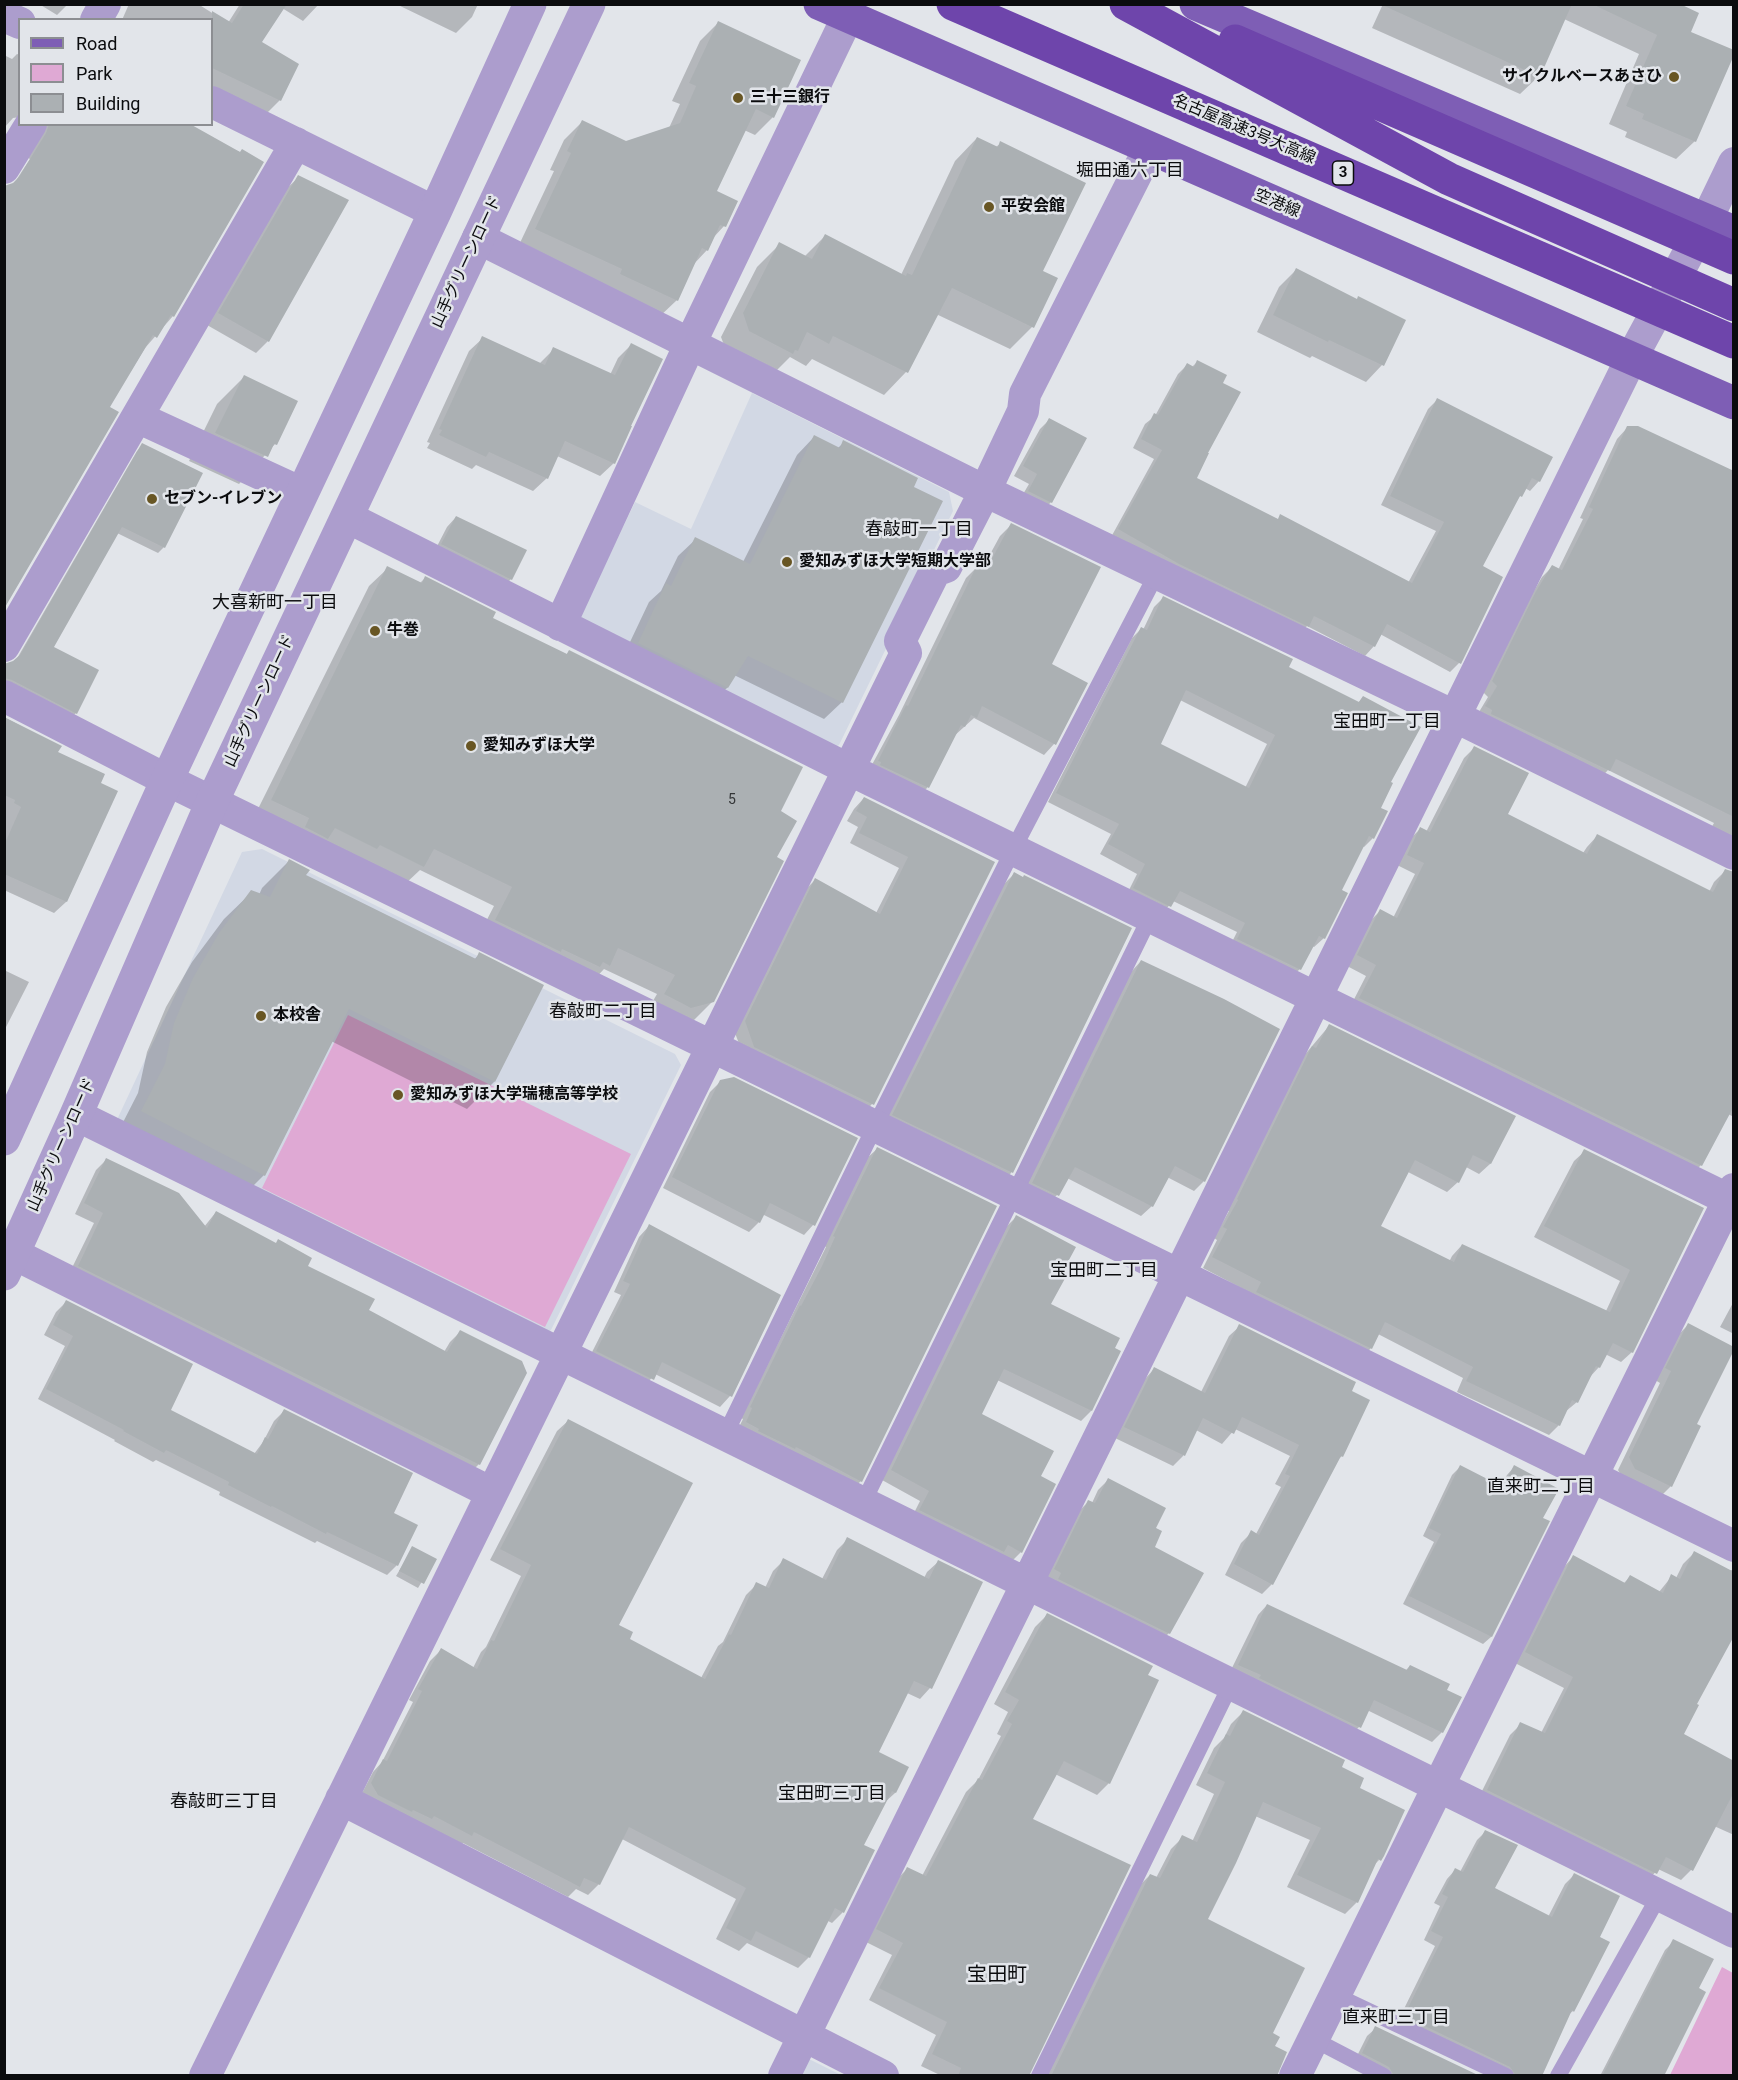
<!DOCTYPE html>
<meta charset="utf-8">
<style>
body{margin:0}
#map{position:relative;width:1738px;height:2080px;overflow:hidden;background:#e2e5ea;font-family:Roboto,sans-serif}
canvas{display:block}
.frame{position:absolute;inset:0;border:6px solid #0b0c0e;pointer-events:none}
.legend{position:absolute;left:18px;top:18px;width:195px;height:108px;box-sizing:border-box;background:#e2e5ea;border:2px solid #8c8e92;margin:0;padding:8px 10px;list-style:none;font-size:18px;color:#0b0c0e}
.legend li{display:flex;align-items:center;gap:12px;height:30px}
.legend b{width:30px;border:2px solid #8c8e92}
</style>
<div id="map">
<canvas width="1738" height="2080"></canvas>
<div class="frame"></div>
<ul class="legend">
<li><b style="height:8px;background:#7e5eb5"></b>Road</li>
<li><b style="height:16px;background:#dfa9d4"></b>Park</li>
<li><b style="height:16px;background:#abb0b3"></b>Building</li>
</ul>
</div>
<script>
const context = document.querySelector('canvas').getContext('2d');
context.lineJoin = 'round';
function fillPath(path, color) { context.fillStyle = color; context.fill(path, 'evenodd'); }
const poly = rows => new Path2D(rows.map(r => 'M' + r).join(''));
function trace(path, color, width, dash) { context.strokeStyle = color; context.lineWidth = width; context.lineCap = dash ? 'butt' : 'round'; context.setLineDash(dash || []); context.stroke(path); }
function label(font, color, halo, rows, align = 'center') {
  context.font = font + ' Roboto,"Noto Sans JP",sans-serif'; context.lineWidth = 5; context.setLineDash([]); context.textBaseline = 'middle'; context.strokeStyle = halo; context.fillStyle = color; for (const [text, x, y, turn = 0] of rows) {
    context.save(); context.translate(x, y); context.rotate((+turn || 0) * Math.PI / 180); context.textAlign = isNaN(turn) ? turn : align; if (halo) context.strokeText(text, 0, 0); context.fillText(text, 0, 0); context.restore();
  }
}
const built = poly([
 [752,393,949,492,953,511,839,745,826,752,580,617,635,502,691,529],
 [262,849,675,1054,681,1065,551,1330,542,1336,115,1124,242,852],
 [801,2055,841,2075,791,2076]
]);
const green = poly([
 [348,1015,631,1154,545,1327,262,1188],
 [1722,1967,1733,1973,1733,2075,1670,2075]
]);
const shadow = poly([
 [39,4,68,4,57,15],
 [129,4,198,4,228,23,240,4,319,4,303,21,282,8,260,42,280,100,264,116,212,91,212,20,122,20],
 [396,4,478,4,472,17,456,33],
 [1383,4,1676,4,1689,33,1695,141,1676,159,1625,137,1627,132,1609,124,1639,54,1564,19,1539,76,1520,94,1372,28],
 [718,23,773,117,755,135,744,130,715,192,724,226,713,238,707,250,693,265,677,300,658,318,518,247,554,171,550,170,564,140,582,122,626,143,669,128,680,104,672,101,700,41],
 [17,54,20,55,20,117,13,118,4,128,4,55,12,59],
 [33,124,187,124,218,142,262,162,173,316,145,348,108,408,4,199,30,159,28,158],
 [977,138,996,147,1001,143,1041,272,1032,327,1010,349,936,314,906,372,884,395,812,359,806,366,790,357,774,373,727,353,721,337,757,267,780,244,804,257,825,236,901,275,955,161],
 [299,177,268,341,256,353,207,325,286,189],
 [1296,270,1356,300,1382,365,1366,382,1312,356,1310,358,1257,332,1279,287],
 [483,338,539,364,554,349,610,375,618,358,631,345,614,463,600,476,557,456,547,478,533,491,476,465,472,469,427,448,430,443,427,442,469,351],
 [1198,361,1221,383,1195,479,1408,583,1436,531,1381,505,1428,409,1437,400,1539,481,1530,491,1525,488,1516,502,1481,567,1459,663,1450,672,1380,634,1374,646,1365,656,1307,626,1299,635,1110,539,1154,459,1133,448,1145,424,1155,416,1178,374,1187,365,1192,367],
 [244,377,275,444,239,484,189,461,217,404],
 [1049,420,1051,502,1042,512,1019,501,1029,484,1014,476,1040,429],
 [1627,428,1734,472,1734,842,1710,830,1714,823,1608,770,1598,781,1476,717,1488,697,1483,692,1525,606,1542,577,1552,567,1558,570,1583,519,1580,518,1617,439],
 [814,437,837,449,844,442,842,702,824,719,734,675,727,688,709,705,621,661,649,602,661,591,678,556,696,539,743,562,797,455],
 [143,445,164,547,158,553,117,533,51,647,76,713,71,718,4,681,137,451],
 [456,517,511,579,502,588,433,554,447,527],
 [1011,525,1050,665,1086,683,1054,744,1044,755,974,718,953,737,927,788,917,798,868,772,899,715,966,578,977,567,982,569,1000,536],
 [388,568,420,583,425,578,491,618,566,655,569,651,779,812,775,858,713,1001,694,1020,646,1013,657,994,604,969,590,984,477,939,494,906,420,870,404,885,253,819,369,586],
 [1163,598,1287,668,1358,703,1363,697,1389,783,1379,809,1373,838,1364,847,1362,846,1340,890,1324,938,1314,947,1312,946,1300,969,1290,978,1229,948,1237,932,1173,901,1161,915,1125,898,1137,874,1100,854,1111,834,1048,802,1132,638,1141,629,1143,630,1154,607],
 [1180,700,1267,744,1245,788,1159,744],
 [4,717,60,747,56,753,99,784,116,792,66,902,54,913,4,890],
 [1474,748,1506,815,1583,853,1587,847,1597,836,1709,892,1714,882,1725,871,1734,873,1734,1117,1728,1114,1701,1165,1690,1176,1349,1009,1366,976,1347,966,1370,921,1380,911,1393,918,1415,874,1397,865,1410,839,1420,829,1426,832,1464,758],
 [864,798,993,863,872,1104,862,1115,744,1057,735,1033,805,890,815,880,876,913,899,868,850,843,858,827,847,821,854,809],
 [289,861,304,875,474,960,479,954,494,1082,467,1109,331,1041,264,1175,237,1202,115,1138,138,1093,147,1052,166,1007,192,962,224,919,252,892,259,895,262,888],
 [1014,874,1130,929,1011,1173,1001,1183,883,1125,1004,884],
 [1141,961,1204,1181,1194,1191,1167,1177,1152,1206,1141,1216,1067,1178,1057,1195,1047,1205,1022,1193,1131,972],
 [4,970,29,982,4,1031],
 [1329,1026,1514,1116,1490,1164,1479,1174,1466,1167,1458,1182,1447,1192,1408,1172,1379,1227,1449,1262,1452,1256,1462,1245,1606,1311,1620,1281,1534,1237,1574,1161,1585,1151,1702,1208,1632,1352,1621,1362,1605,1354,1599,1367,1589,1378,1577,1402,1565,1412,1559,1425,1549,1435,1457,1392,1463,1378,1378,1334,1371,1348,1361,1359,1251,1293,1203,1268,1217,1240,1214,1238,1229,1211,1227,1210,1302,1058],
 [721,1081,856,1138,813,1225,804,1235,762,1214,759,1222,749,1232,663,1188,710,1092],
 [877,1149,861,1481,850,1491,736,1433,743,1419,741,1418,826,1247,824,1246,866,1159],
 [106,1160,204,1227,216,1212,306,1266,367,1311,444,1352,450,1342,460,1332,479,1464,469,1474,68,1276,94,1223,75,1214,96,1170],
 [1016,1217,1061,1271,1049,1304,1119,1352,1091,1411,1081,1421,997,1380,980,1414,1039,1477,1021,1552,1011,1562,910,1521,920,1501,882,1480,1006,1227],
 [649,1226,779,1296,730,1396,720,1407,655,1374,642,1389,587,1362,621,1295,614,1292,639,1237],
 [1734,1301,1734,1334,1720,1327],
 [66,1302,169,1411,254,1454,263,1442,274,1421,284,1411,392,1514,397,1565,387,1575,317,1541,315,1543,219,1495,220,1492,156,1460,153,1462,114,1441,115,1440,38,1399,65,1346,44,1335,56,1312],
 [1688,1325,1695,1425,1671,1486,1660,1497,1624,1480,1618,1470,1660,1383,1655,1380,1676,1337],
 [1240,1326,1350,1392,1342,1456,1335,1462,1272,1584,1262,1594,1225,1575,1241,1543,1252,1532,1256,1534,1281,1487,1275,1484,1290,1456,1235,1429,1222,1444,1196,1430,1183,1456,1173,1466,1115,1438,1144,1380,1154,1369,1201,1392,1229,1336],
 [568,1421,617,1625,628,1640,701,1678,718,1646,723,1642,746,1595,757,1584,765,1588,773,1571,784,1560,822,1579,837,1550,848,1539,924,1578,927,1572,938,1562,930,1688,920,1699,907,1693,877,1753,907,1767,895,1793,883,1804,862,1845,843,1912,832,1923,828,1921,809,1957,798,1968,747,1943,739,1951,716,1939,736,1899,622,1839,599,1884,588,1895,576,1889,568,1897,463,1843,459,1846,361,1795,373,1772,382,1762,413,1702,409,1700,430,1661,441,1650,473,1668,481,1652,486,1647,521,1576,490,1560,557,1431],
 [1460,1467,1500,1487,1507,1475,1514,1467,1541,1519,1548,1522,1491,1637,1483,1644,1403,1604,1434,1542,1423,1536,1452,1475],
 [1108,1480,1154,1529,1153,1547,1169,1633,1159,1643,1045,1580,1079,1511,1089,1501,1092,1503,1098,1490],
 [413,1548,435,1560,418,1588,396,1576],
 [1694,1553,1729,1571,1731,1570,1734,1571,1734,1634,1695,1705,1682,1735,1734,1762,1734,1835,1714,1826,1691,1870,1681,1880,1658,1869,1645,1884,1477,1801,1510,1735,1521,1724,1541,1733,1564,1688,1515,1663,1563,1568,1573,1557,1623,1584,1630,1577,1659,1592,1672,1576,1676,1578,1683,1564],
 [1267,1605,1405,1671,1410,1666,1445,1690,1460,1698,1442,1732,1432,1742,1367,1710,1359,1727,1350,1736,1229,1674,1258,1615],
 [1047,1615,1109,1783,1097,1795,1055,1774,1031,1819,1027,2076,942,2076,921,2066,936,2035,869,2000,892,1955,866,1942,896,1880,908,1868,922,1876,966,1792,978,1780,1001,1736,997,1734,1008,1712,994,1704,1035,1627],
 [1243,1712,1340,1768,1358,1788,1379,1860,1374,1865,1357,1902,1345,1914,1287,1887,1310,1840,1255,1816,1206,1919,1271,2034,1273,2047,1269,2076,1046,2076,1138,1887,1150,1875,1156,1878,1171,1849,1183,1837,1192,1842,1214,1794,1196,1785,1214,1748,1224,1738,1231,1724],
 [1486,1831,1493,1889,1548,1917,1565,1884,1574,1875,1598,1938,1573,2011,1567,2016,1540,2076,1502,2076,1396,2025,1435,1946,1424,1940,1440,1906,1434,1903,1447,1879,1455,1870,1460,1872,1477,1840],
 [1674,1941,1697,1989,1662,2076,1600,2076,1665,1950],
 [1376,2028,1477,2076,1378,2076,1354,2062,1367,2036]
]);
const building = poly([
 [244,4,287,4,262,42,299,64,281,101,212,68,212,11,232,23],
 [1380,4,1572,4,1540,77],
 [1592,4,1680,4,1699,13,1691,32,1734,50,1734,55,1696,142,1642,119,1644,114,1626,106,1657,35],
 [718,21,801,60,774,118,756,109,717,191,738,201,726,227,720,225,708,251,702,248,678,301,620,274,622,269,535,229,571,153,567,151,582,120,626,141,680,123,696,86,689,83],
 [49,124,190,124,240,152,242,149,264,162,174,317,171,315,157,338,153,335,110,407,119,412,4,609,4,186,13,183,19,177,46,133],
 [977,137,998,147,1000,141,1086,183,1043,271,1058,278,1034,328,952,288,908,373,833,336,829,344,807,332,798,351,795,350,793,354,749,331,743,313,779,242,812,259,825,234,906,276,907,273,912,275],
 [298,175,349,200,269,342,218,313],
 [1296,268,1357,299,1358,296,1406,320,1384,366,1329,340,1328,342,1273,315],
 [482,336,545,365,553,347,615,375,631,343,663,359,631,426,632,426,615,464,565,441,548,479,489,452,486,457,439,435,442,430,439,429],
 [1197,360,1227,375,1223,383,1241,392,1208,453,1209,453,1197,478,1278,519,1280,514,1412,583,1444,522,1390,496,1437,398,1553,457,1540,482,1532,478,1522,497,1520,496,1483,566,1503,577,1461,664,1387,624,1375,647,1314,616,1309,627,1179,564,1118,529,1162,450,1141,439,1154,413,1158,415,1187,363,1194,367],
 [244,375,298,401,277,445,274,444,268,457,215,433],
 [1049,418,1087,438,1052,503,1028,491,1037,474,1023,466],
 [1627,426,1638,426,1734,471,1734,817,1616,759,1610,771,1491,714,1492,710,1485,706,1497,686,1492,681,1535,593,1552,565,1562,570,1593,509,1589,507],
 [814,435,840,448,843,440,918,478,914,487,943,501,843,703,748,656,728,688,638,643,666,583,671,586,695,537,750,564],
 [142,443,203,473,165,548,122,527,54,647,99,670,77,714,12,680,4,678,4,664,13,661,20,655],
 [456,516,527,550,512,580,441,544],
 [1011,523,1101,567,1052,664,1088,683,1056,745,982,706,977,718,971,715,965,727,961,725,929,788,880,765,881,762,878,761,906,705,908,706,977,565,986,570],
 [387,566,422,583,425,576,496,612,493,618,567,654,569,650,803,767,781,811,797,821,777,857,784,861,714,1002,691,1008,664,994,675,975,618,948,610,966,603,962,600,967,562,949,561,952,495,920,512,887,434,849,424,867,380,845,377,849,335,828,328,839,305,827,309,818,271,800],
 [1163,596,1293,659,1289,667,1359,702,1363,696,1421,727,1391,782,1393,783,1381,808,1388,811,1374,839,1369,836,1342,890,1348,893,1325,939,1319,936,1301,970,1237,939,1245,923,1180,891,1171,907,1133,888,1145,864,1108,844,1119,824,1056,793,1141,627,1147,630],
 [1186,690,1275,735,1249,788,1161,744],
 [4,717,62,746,58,752,105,774,101,783,118,791,67,902,4,874,4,845,21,807,14,803,15,800,4,795],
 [1474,746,1529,773,1508,814,1587,854,1597,834,1713,892,1725,869,1734,872,1734,1106,1702,1166,1359,998,1376,965,1357,955,1380,909,1397,918,1424,863,1407,855,1420,827,1430,832],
 [864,797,995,862,874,1105,754,1047,745,1021,815,878,880,914,908,857,859,833,867,817,856,811],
 [289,859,310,870,306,875,476,959,479,952,544,985,495,1082,349,1009,265,1176,141,1111,165,1064,174,1023,193,978,219,933,251,890,270,897],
 [1014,872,1023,877,1024,875,1132,928,1013,1173,892,1115],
 [1141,960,1224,999,1280,1029,1205,1182,1175,1166,1153,1207,1075,1167,1059,1196,1032,1183],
 [1329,1024,1516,1116,1491,1164,1473,1155,1459,1183,1415,1160,1381,1226,1454,1262,1462,1244,1610,1312,1630,1270,1544,1226,1584,1149,1704,1208,1633,1353,1613,1343,1600,1368,1596,1366,1578,1403,1572,1400,1560,1426,1466,1381,1473,1367,1385,1322,1372,1349,1256,1292,1261,1282,1212,1257,1227,1229,1223,1227,1238,1200,1237,1199,1312,1046,1316,1048],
 [734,1077,858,1138,815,1226,770,1203,760,1223,672,1177,720,1080],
 [877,1147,997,1206,862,1482,796,1447,795,1449,758,1431,759,1429,746,1422,752,1408,750,1407,800,1305,801,1306,822,1266,835,1237,833,1236],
 [106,1158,179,1193,207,1228,216,1211,276,1243,278,1239,312,1258,308,1266,375,1299,369,1310,447,1352,460,1330,522,1361,527,1373,480,1465,78,1266,103,1213,84,1203],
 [1016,1215,1076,1247,1063,1271,1068,1273,1051,1304,1120,1338,1115,1348,1121,1351,1092,1411,1004,1369,982,1414,1054,1451,1041,1476,1056,1484,1022,1553,1008,1545,1004,1552,919,1510,929,1491,891,1470],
 [649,1224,781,1295,732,1397,662,1362,654,1380,596,1351,630,1284,623,1281],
 [66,1300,193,1364,171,1410,257,1454,265,1437,268,1439,284,1409,413,1473,394,1513,418,1525,398,1566,327,1532,326,1534,272,1506,271,1507,228,1485,229,1482,166,1450,164,1453,123,1431,124,1430,46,1389,73,1336,53,1325],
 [1688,1323,1734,1347,1734,1350,1697,1424,1701,1426,1672,1487,1635,1469,1629,1457,1671,1371,1665,1368],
 [1239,1324,1356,1382,1352,1391,1370,1400,1343,1457,1341,1456,1273,1585,1234,1564,1251,1530,1259,1535,1290,1476,1285,1474,1299,1445,1242,1417,1234,1434,1203,1418,1185,1456,1124,1427,1154,1367,1205,1393],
 [568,1419,693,1483,619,1625,633,1632,630,1639,705,1679,729,1634,731,1635,756,1582,769,1588,783,1558,826,1580,847,1537,929,1579,938,1560,983,1582,932,1689,914,1681,879,1752,909,1767,896,1793,892,1791,864,1845,875,1850,844,1913,835,1908,810,1958,756,1931,751,1941,726,1928,746,1888,629,1827,600,1885,584,1878,580,1887,474,1832,472,1836,434,1816,432,1819,413,1810,412,1812,378,1795,371,1783,383,1759,387,1761,422,1691,418,1689,441,1648,477,1669,491,1640,494,1641,531,1565,500,1549],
 [1460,1465,1503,1487,1514,1465,1559,1489,1543,1518,1550,1521,1492,1637,1409,1596,1441,1534,1429,1528],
 [1108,1478,1166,1508,1156,1528,1162,1531,1155,1547,1204,1573,1170,1634,1058,1579,1061,1573,1054,1569,1088,1500,1095,1503],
 [412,1546,437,1559,424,1584,399,1571],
 [1694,1551,1734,1572,1734,1636,1697,1704,1699,1705,1684,1734,1734,1761,1734,1792,1693,1871,1666,1857,1657,1874,1487,1790,1520,1722,1545,1733,1573,1677,1525,1652,1573,1555,1625,1583,1630,1575,1663,1593,1671,1574,1680,1579],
 [1267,1604,1407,1670,1410,1665,1450,1684,1447,1690,1462,1697,1443,1733,1374,1700,1361,1728,1259,1678,1261,1675,1238,1665],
 [1047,1613,1153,1666,1148,1675,1159,1680,1110,1784,1064,1761,1033,1819,1131,1865,1029,2076,958,2076,961,2068,932,2054,947,2022,879,1988,903,1943,876,1929,907,1867,926,1876,978,1778,982,1780,1012,1724,1007,1721,1019,1700,1005,1692],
 [1243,1710,1345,1760,1342,1767,1364,1778,1360,1788,1405,1810,1384,1856,1381,1861,1378,1859,1358,1903,1297,1875,1321,1828,1263,1802,1236,1863,1208,1919,1305,1968,1273,2033,1280,2037,1275,2046,1287,2052,1277,2076,1051,2076,1150,1874,1160,1878,1182,1835,1197,1842,1225,1782,1207,1773,1226,1734,1230,1736],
 [1485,1830,1518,1845,1495,1888,1552,1917,1574,1873,1620,1896,1600,1937,1610,1942,1574,2012,1572,2010,1542,2076,1516,2076,1510,2067,1404,2016,1443,1937,1431,1931,1448,1897,1442,1894,1455,1868,1463,1872],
 [1673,1939,1714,1959,1699,1988,1706,1992,1664,2076,1602,2076],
 [1375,2026,1480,2076,1394,2076,1389,2067,1362,2053]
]);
const service = poly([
 [725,1435,875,1126,1013,850,1157,573],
 [863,1503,1150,917],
 [1335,1995,1506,2076],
 [1313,2039,1384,2076],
 [1039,2076,1231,1684],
 [1558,2076,1659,1896]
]);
const minor = poly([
 [4,16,20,23],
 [96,20,105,4],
 [212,102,435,212],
 [4,168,31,124],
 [478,238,985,491,1454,716,1734,854],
 [137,417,302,493],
 [347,517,848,769,1734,1202],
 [560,625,690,344,848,16],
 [4,646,296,143],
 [4,696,167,780,1734,1546],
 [76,1115,1734,1932],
 [14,1254,492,1493],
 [341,1799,883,2076],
 [205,2076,906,653,900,641,935,571,946,567,985,491,1023,411,1025,394,1149,149],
 [784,2076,1632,357,1706,221,1734,163],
 [1295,2076,1734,1189]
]);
const tertiary = poly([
 [4,1139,167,780,435,212,530,4],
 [4,1274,76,1115,212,802,589,4]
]);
const primary = poly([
 [820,4,1734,403],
 [1196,4,1734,232]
]);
const motorwayBridge = poly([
 [953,4,1734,342],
 [1126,4,1449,179,1734,305],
 [1235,41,1734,258]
]);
const markers = [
 [1674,77,6,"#685624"],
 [738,98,6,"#685624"],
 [989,207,6,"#685624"],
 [152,499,6,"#685624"],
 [787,562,6,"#685624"],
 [375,631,6,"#685624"],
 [471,746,6,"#685624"],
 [261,1016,6,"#685624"],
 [398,1095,6,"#685624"]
];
const numberNames = [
 ["5",732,800]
];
const shields = [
 [1343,173,21]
];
const shieldNames = [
 ["3",1343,173]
];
const poiNames = [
 ["サイクルベースあさひ",1662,77,"right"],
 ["三十三銀行",750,98],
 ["平安会館",1001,207],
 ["セブン-イレブン",164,499],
 ["愛知みずほ大学短期大学部",799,562],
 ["牛巻",387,631],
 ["愛知みずほ大学",483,746],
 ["本校舎",273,1016],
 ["愛知みずほ大学瑞穂高等学校",410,1095]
];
const streetNames = [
 ["名古屋高速3号大高線",1244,130,23],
 ["空港線",1277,204,23],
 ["山手グリーンロード",467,262,-65],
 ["山手グリーンロード",260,701,-65],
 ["山手グリーンロード",62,1145,-66]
];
const neighbourhoodNames = [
 ["堀田通六丁目",1130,171],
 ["春敲町一丁目",919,530],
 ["大喜新町一丁目",275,603],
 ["宝田町一丁目",1387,722],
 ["春敲町二丁目",603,1012],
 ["宝田町二丁目",1104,1271],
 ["直来町二丁目",1541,1487],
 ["宝田町三丁目",832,1794],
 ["春敲町三丁目",224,1802],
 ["直来町三丁目",1396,2018]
];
const quarterNames = [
 ["宝田町",997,1976]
];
fillPath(built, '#d2d8e4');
fillPath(green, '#dfa9d4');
fillPath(shadow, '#0003');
fillPath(building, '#abb0b3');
trace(service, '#ac9dcd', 16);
trace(minor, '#ac9dcd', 32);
trace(tertiary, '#ac9dcd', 33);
trace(primary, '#7e5eb5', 33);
trace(motorwayBridge, '#6e45ab', 33);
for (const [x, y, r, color] of markers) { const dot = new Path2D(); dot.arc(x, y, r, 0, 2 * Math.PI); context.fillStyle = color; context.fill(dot); trace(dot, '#e2e5ea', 2); }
label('14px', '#333537', null, numberNames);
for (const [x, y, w] of shields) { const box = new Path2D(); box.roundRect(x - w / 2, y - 12, w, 24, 4.5); context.fillStyle = '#e2e5ea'; context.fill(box); trace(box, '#0b0c0e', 1.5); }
label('bold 15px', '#0b0c0e', null, shieldNames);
label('bold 16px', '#0b0c0e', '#e2e5ea', poiNames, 'left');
label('16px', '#0b0c0e', '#e2e5ea', streetNames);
label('18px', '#0b0c0e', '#e2e5ea', neighbourhoodNames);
label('20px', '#0b0c0e', '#e2e5ea', quarterNames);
</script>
